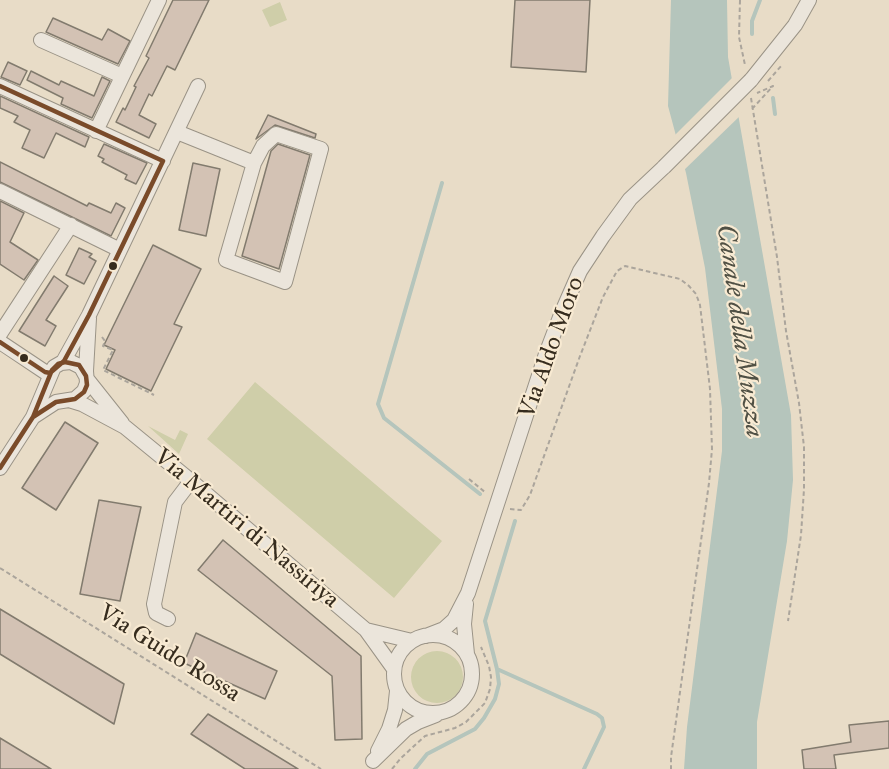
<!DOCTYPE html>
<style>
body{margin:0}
canvas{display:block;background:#e8dcc7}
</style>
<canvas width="889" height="769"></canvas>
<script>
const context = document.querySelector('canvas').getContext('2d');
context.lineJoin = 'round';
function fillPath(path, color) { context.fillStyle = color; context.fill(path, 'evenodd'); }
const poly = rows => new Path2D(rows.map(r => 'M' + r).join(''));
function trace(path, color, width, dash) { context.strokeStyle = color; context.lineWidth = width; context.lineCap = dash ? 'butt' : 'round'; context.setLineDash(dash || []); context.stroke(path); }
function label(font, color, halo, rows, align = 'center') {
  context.font = font + ' "IM FELL Great Primer",serif'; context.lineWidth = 4.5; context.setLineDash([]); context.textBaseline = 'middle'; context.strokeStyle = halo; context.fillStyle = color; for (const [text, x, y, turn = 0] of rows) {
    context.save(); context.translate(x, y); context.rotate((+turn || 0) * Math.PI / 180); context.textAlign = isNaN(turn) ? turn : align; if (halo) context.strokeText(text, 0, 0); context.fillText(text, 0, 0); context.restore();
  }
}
const green = poly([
 [280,2,287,20,270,27,262,10],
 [255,382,442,541,394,598,207,439],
 [148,426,175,440,180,430,188,434,179,454],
 '411 677a26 26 0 1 1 52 0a26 26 0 1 1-52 0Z'
]);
const water = poly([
 [671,0,727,0,728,57,791,415,793,480,787,541,757,722,757,769,684,769,687,727,722,451,722,409,705,268,686,173,668,106]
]);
const pier = poly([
 [735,75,742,114,682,172,673,137]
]);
const stream = poly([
 [752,34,752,21,760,0],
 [773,98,775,114],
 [442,183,378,404,384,418,480,494],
 [515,521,485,621,497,669,597,714,602,718,604,727,584,769],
 [415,769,427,754,475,729,484,718,495,699,499,684,497,669]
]);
const building = poly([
 [173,0,209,0,175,70,167,66,152,96,149,94,139,115,156,124,149,138,116,122,123,108,125,110,136,87,134,86,149,58,146,56,173,0],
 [515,0,590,0,586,72,511,67,515,0],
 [53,18,102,40,108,29,130,41,118,64,46,32,53,18],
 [8,62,27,71,20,85,1,77,8,62],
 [31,71,59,85,61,81,94,96,102,77,110,81,92,118,61,104,63,98,27,80,31,71],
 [0,96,89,137,85,147,56,133,44,158,22,148,30,130,14,122,18,116,0,108,0,96],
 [268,115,316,134,315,138,275,125,256,139,268,115],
 [104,144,147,163,136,184,125,179,127,175,102,162,104,159,98,156,104,144],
 [278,144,310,155,279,269,242,256,271,151,278,144],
 [0,162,87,206,89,203,111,213,116,203,125,208,111,236,0,182,0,162],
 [193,163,220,169,206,236,179,230,193,163],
 [0,201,24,213,10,242,38,260,24,280,0,264,0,201],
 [153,245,201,269,174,324,182,327,151,391,106,369,115,350,104,345,153,245],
 [79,248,92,254,89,257,96,261,84,284,66,275,79,248],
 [54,276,68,286,46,320,56,326,45,346,19,331,54,276],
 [65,422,98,443,56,510,22,488,65,422],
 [99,500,141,507,120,601,80,594,99,500],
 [223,540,361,656,362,739,335,740,332,676,198,570,223,540],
 [0,609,124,684,114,724,0,654,0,609],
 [196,633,277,671,265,699,184,663,196,633],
 [208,714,298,769,245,769,191,734,208,714],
 [889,721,889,748,834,755,836,769,804,769,802,750,851,742,849,725,889,721],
 [0,738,51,769,0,769,0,738]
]);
const path = poly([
 [740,0,739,37,745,65],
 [768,81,782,65],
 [751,98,777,257,786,331,799,403,804,447,804,489,801,535,788,621],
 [752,109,773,86,757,93],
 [102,337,105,341,103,346,113,350,103,370,154,395],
 [469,479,486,493],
 [510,509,521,510,530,495,580,356,603,297,617,271,625,266,680,279,689,286,696,294,700,305,710,389,712,449,709,483,671,757,671,769],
 [0,568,321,769],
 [392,769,401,758,425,736,455,728,466,722,485,703,490,689,491,677,489,666,481,647]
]);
const minor = poly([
 [41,40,122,76],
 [751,80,795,25,809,0],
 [0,86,163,161],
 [96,131,159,0],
 [177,132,254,163],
 [276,134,321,149,285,282,226,260,254,163,263,146,276,134],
 [0,191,120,250],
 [0,334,71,225],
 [0,342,45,372,50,373],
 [63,362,89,315,198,86],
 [87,379,122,423],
 [69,400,82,404,125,427,191,481,366,630,394,669],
 [33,417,56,402,75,399,84,391,87,383,86,371,89,318],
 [0,468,33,417,54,367,61,363,71,362,81,367,86,376],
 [466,604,464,624,467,654],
 [168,619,156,613,154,604,175,502,191,481],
 [366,630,412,641],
 '394 674a39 39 0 1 1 78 0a39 39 0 1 1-78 0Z',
 [426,636,444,629,454,620,468,593,546,354,562,312,580,271,603,236,630,199,664,167],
 [378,751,389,729,395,710,397,691],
 [373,761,406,729,418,722,436,715]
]);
const minorBridge = poly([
 [664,167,751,80]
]);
const bus1 = poly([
 [0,86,163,161,89,315,64,361,50,373],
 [0,342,45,372,50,373],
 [65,362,79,365,86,376,87,385,84,392,75,399,56,402,33,417,52,370,58,364,65,362],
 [0,468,33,417]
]);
const markers = [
 [113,266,5,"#362c1e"],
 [24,358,5,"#362c1e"]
];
const streetNames = [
 ["Via Aldo Moro",552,348,-70],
 ["Via Martiri di Nassiriya",246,529,40],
 ["Via Guido Rossa",169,654,32]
];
const waterNames = [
 ["Canale della Muzza",739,331,82]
];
fillPath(green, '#cfcea9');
fillPath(water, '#b5c5bc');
fillPath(pier, '#e8dcc7');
trace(stream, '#b5c5bc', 4);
fillPath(building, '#d3c2b4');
trace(building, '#827b6e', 1.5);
trace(minor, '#9a9386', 16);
trace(path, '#aba59c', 2, [4.5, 3]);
trace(minor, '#ebe5db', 14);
trace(minorBridge, '#9a9386', 16, []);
trace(minorBridge, '#ebe5db', 14);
trace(bus1, '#7a4b2a', 4.5);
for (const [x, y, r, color] of markers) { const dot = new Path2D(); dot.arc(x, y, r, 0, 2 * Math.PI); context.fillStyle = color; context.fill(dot); trace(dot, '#f8ead2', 2); }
label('24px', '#362c1e', '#f8ead2', streetNames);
label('italic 26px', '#505044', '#f8ead2', waterNames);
</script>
